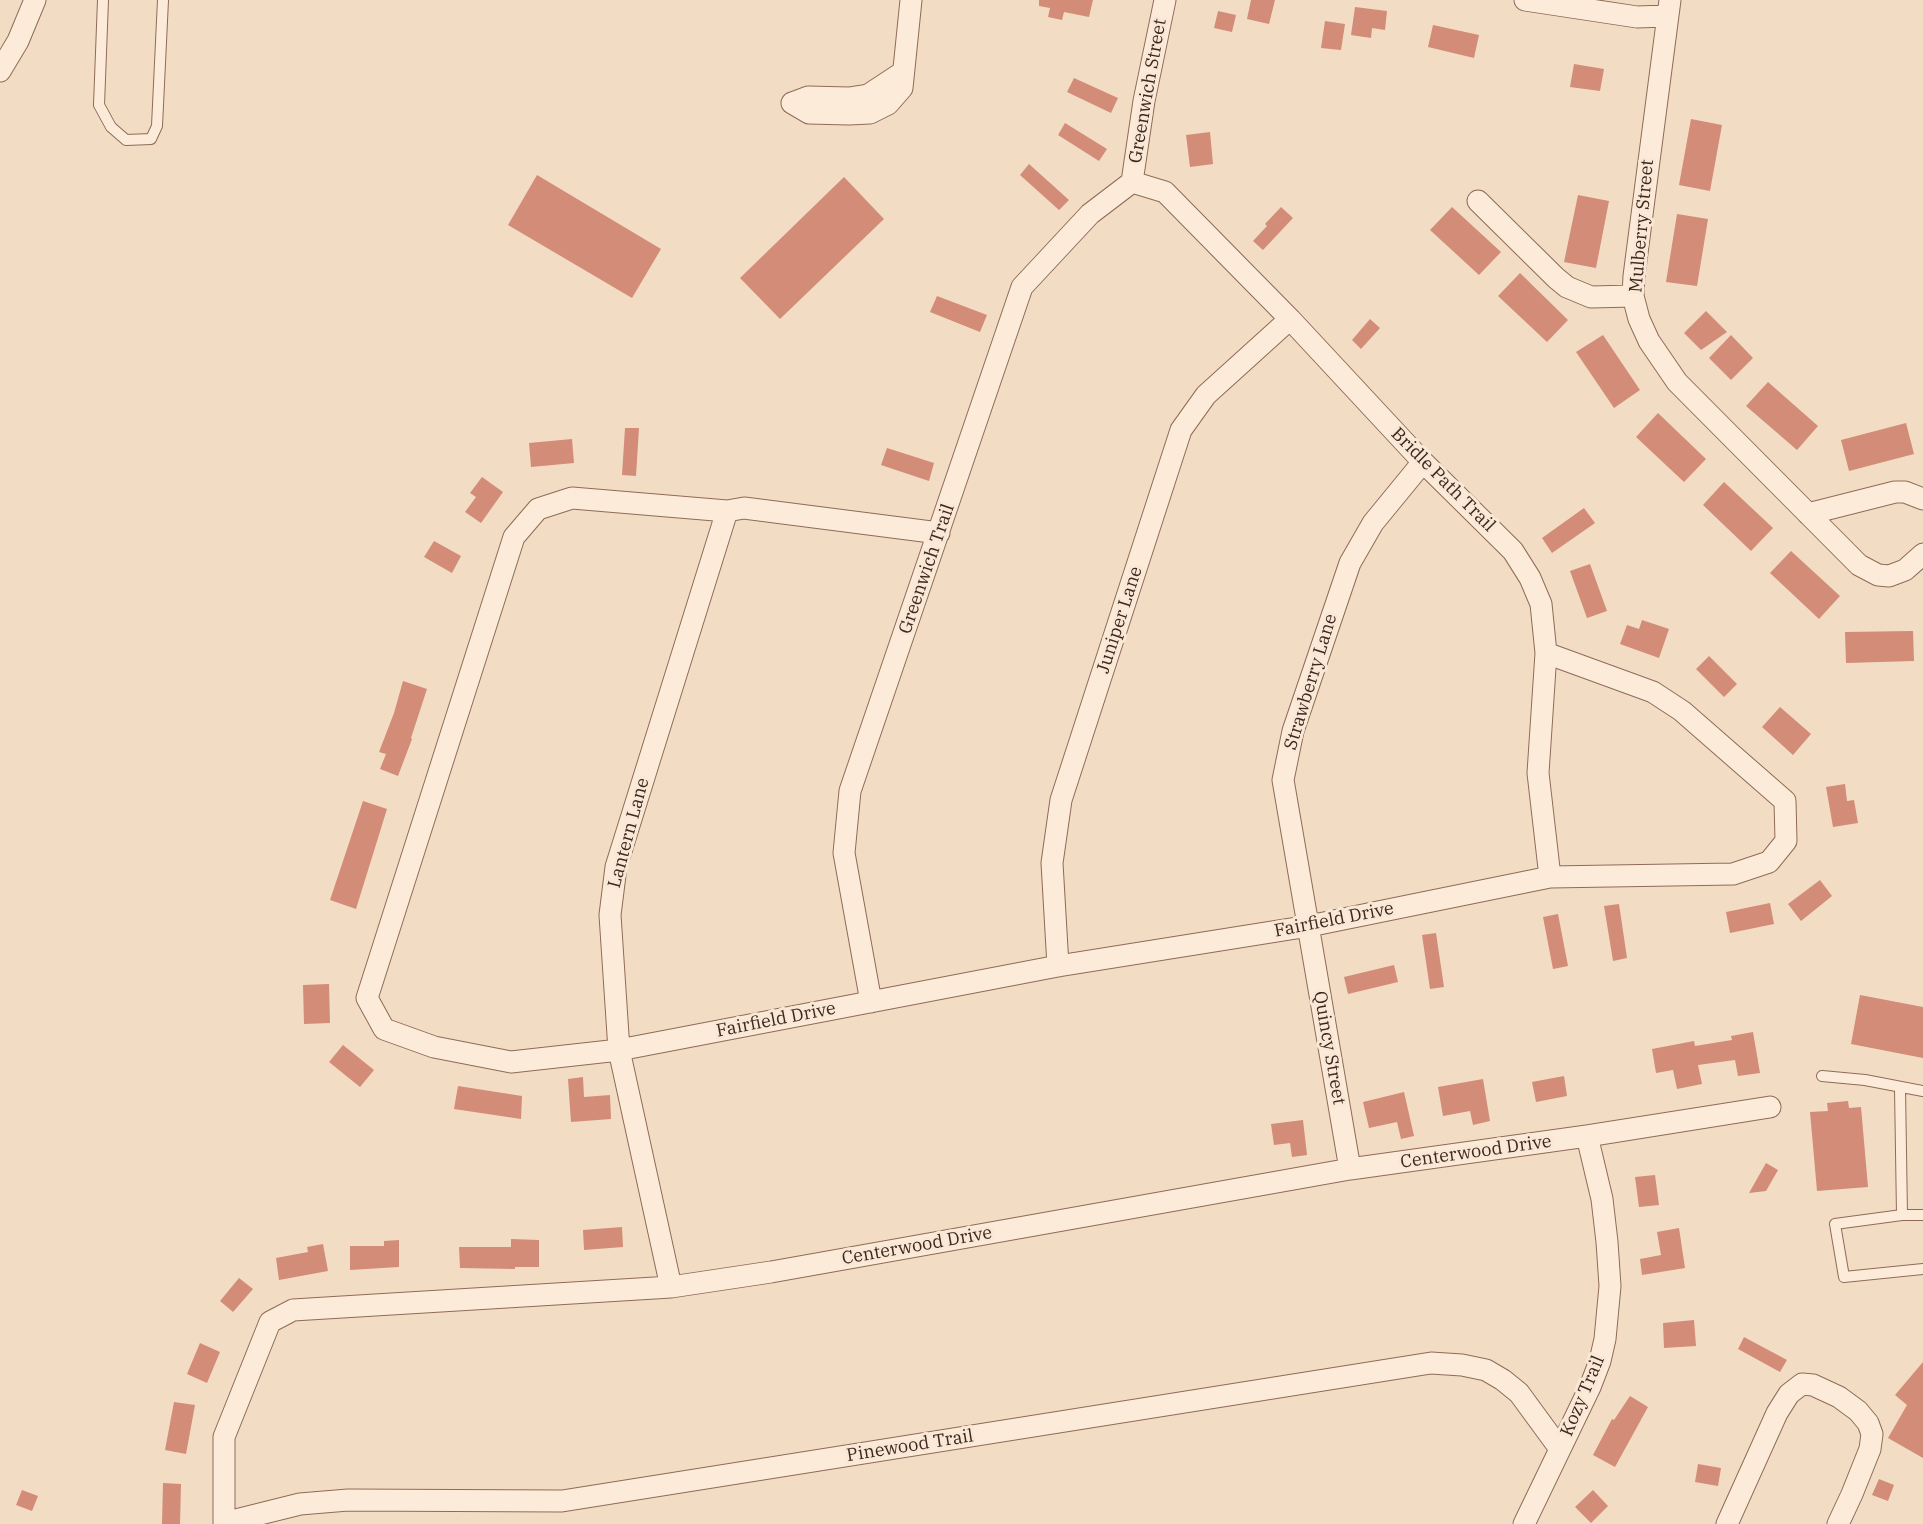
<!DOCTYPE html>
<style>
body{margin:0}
canvas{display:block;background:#f2dcc4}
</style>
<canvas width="1923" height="1524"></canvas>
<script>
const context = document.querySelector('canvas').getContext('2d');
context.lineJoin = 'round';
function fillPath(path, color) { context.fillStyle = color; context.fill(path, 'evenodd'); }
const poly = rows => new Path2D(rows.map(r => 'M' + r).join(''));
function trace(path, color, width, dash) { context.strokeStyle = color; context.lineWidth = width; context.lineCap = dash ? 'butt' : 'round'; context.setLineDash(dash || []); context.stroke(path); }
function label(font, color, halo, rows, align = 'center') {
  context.font = font + ' "IBM Plex Serif",serif'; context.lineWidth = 6; context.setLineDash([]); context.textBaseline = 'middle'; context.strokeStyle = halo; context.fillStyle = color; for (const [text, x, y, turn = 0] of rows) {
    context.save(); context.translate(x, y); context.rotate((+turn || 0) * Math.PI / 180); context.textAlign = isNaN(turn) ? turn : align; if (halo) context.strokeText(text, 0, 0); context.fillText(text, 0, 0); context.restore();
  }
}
const building = poly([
 [1039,0,1093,0,1089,17,1064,12,1062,20,1048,17,1050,8,1039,6],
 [1251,0,1275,0,1269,24,1247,19],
 [1355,7,1387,11,1385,30,1372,28,1371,38,1351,35],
 [1218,11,1236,15,1232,32,1214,28],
 [1325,21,1345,24,1341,50,1321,48],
 [1433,25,1479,35,1474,58,1428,47],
 [1574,64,1604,69,1600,91,1570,87],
 [1074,78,1118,98,1111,113,1067,92],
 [1691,119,1722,125,1710,191,1679,185],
 [1065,123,1107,149,1099,161,1058,135],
 [1210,132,1213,164,1190,167,1186,135],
 [1029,164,1069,200,1059,210,1020,175],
 [537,175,661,249,632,298,508,225],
 [844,177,884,219,780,319,740,278],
 [1578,195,1609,201,1596,268,1564,262],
 [1281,207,1293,218,1263,250,1253,241,1267,226,1265,224],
 [1452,207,1501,252,1479,275,1430,230],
 [1677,214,1708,219,1697,286,1666,282],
 [1520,273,1568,320,1547,342,1498,296],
 [937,296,987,315,980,332,930,312],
 [1706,311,1727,332,1701,350,1684,333],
 [1370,319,1380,328,1361,349,1352,340],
 [1603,335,1640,390,1614,408,1576,352],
 [1731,335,1753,358,1731,380,1709,358],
 [1768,382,1818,426,1797,450,1746,406],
 [1658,413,1706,459,1684,482,1636,437],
 [1906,423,1914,454,1849,471,1841,440],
 [625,428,639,428,636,476,622,475],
 [572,439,574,463,531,467,529,443],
 [887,448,934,463,929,481,881,465],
 [482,477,503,492,481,523,465,512,476,497,470,493],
 [1724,482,1773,528,1751,551,1703,505],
 [1584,508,1595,523,1552,553,1542,538],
 [434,541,461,556,452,573,424,557],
 [1791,551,1840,596,1819,619,1770,573],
 [1590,564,1607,611,1587,618,1570,571],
 [1642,620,1669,629,1659,658,1620,644,1627,625,1639,629],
 [1913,631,1914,661,1846,663,1845,632],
 [1709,656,1737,684,1724,697,1696,669],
 [403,681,427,689,411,738,412,739,398,776,380,769,386,754,379,752,394,713],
 [1780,707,1811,734,1793,755,1762,727],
 [1845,784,1847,801,1854,800,1858,823,1833,827,1826,787],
 [363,801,387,809,356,909,330,900],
 [1820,880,1832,896,1801,921,1788,904],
 [1770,903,1774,924,1730,933,1726,912],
 [1619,904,1627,958,1613,961,1604,906],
 [1558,914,1568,966,1553,969,1543,917],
 [1436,933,1444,987,1430,989,1422,935],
 [1394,965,1398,982,1348,994,1344,977],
 [329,984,330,1023,304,1024,303,985],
 [1860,995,1923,1007,1923,1058,1851,1044],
 [1753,1032,1760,1073,1738,1076,1735,1060,1698,1065,1702,1084,1677,1089,1673,1070,1656,1073,1652,1049,1694,1041,1695,1046,1732,1040,1731,1036],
 [343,1045,374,1070,360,1087,329,1062],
 [1564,1076,1567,1096,1536,1102,1532,1082],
 [583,1077,584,1097,610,1095,611,1119,571,1122,568,1079],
 [1483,1079,1490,1121,1473,1125,1470,1111,1443,1116,1438,1087],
 [458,1086,522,1096,521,1119,454,1109],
 [1404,1092,1414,1136,1401,1139,1397,1122,1369,1128,1363,1102],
 [1848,1101,1849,1108,1861,1107,1868,1187,1817,1191,1810,1112,1828,1111,1827,1103],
 [1303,1120,1307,1155,1292,1157,1290,1143,1274,1145,1271,1124],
 [1766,1163,1778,1170,1766,1191,1749,1193],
 [1655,1175,1659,1205,1639,1207,1635,1177],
 [622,1227,623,1247,584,1250,583,1230],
 [1679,1228,1685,1268,1642,1275,1640,1259,1661,1255,1657,1232],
 [511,1239,539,1240,539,1267,515,1267,515,1269,460,1268,459,1247,511,1247],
 [399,1240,399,1267,350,1270,350,1246,384,1246,384,1241],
 [323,1244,328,1271,279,1280,276,1258,308,1252,307,1247],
 [239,1278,253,1289,233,1312,220,1301],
 [1694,1320,1696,1346,1664,1348,1663,1323],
 [1744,1337,1787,1360,1780,1372,1738,1349],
 [200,1343,220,1352,207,1383,187,1374],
 [1923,1362,1923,1458,1888,1438,1907,1405,1895,1395],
 [1630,1396,1648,1407,1615,1467,1593,1455,1612,1419,1614,1420],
 [174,1402,195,1405,186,1454,165,1450],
 [1698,1464,1721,1468,1718,1486,1695,1482],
 [1879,1479,1894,1485,1888,1501,1872,1495],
 [163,1483,181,1484,180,1524,162,1524],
 [22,1490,38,1496,32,1511,16,1505],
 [1593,1490,1608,1506,1591,1523,1575,1507]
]);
const service = poly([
 [103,0,99,105,111,127,126,140,151,139,157,126,163,0],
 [1822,1076,1865,1080,1923,1091],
 [1900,1088,1902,1215,1835,1224,1844,1277,1923,1269],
 [1902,1215,1923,1215]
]);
const minor = poly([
 [1525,0,1637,17,1667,16],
 [1670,0,1634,276,1633,296,1639,319,1649,341,1677,382,1859,565,1878,575,1889,576,1905,570,1923,554],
 [0,71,18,41,35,0],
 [792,103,809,113,849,114,870,113,888,104,902,88,911,0],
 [792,103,808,97,849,98,868,95,903,72],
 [1132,182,1165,192,1290,319,1423,462,1513,551,1530,578,1541,604,1546,653,1538,773,1550,877],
 [1132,182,1144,101,1165,0],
 [1478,201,1556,278,1567,287,1591,297,1633,296],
 [1808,514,1895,492,1905,492,1923,499],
 [939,533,744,508,727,511,572,498,538,509,514,537,367,998,384,1029,434,1047,511,1062,619,1050,1058,966,1309,926,1550,877,1733,874,1769,862,1786,841,1785,801,1682,711,1653,692,1546,653],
 [1058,966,1052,863,1061,800,1181,430,1206,395,1290,319],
 [871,1002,844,853,850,791,1022,287,1090,214,1132,182],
 [1350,1169,1283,780,1293,731,1350,563,1373,523,1423,462],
 [671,1287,619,1050,610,915,616,867,727,511],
 [224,1523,300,1504,348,1500,562,1501,1431,1363,1462,1365,1486,1370,1503,1380,1519,1393,1560,1449],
 [224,1524,224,1437,270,1322,293,1310,671,1287,771,1272,1350,1169,1587,1136,1770,1107],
 [1524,1524,1590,1387,1600,1361,1605,1339,1610,1286,1607,1242,1602,1199,1587,1136],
 [1727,1524,1777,1413,1789,1394,1802,1384,1813,1385,1839,1397,1858,1411,1868,1423,1872,1434,1870,1449,1852,1494,1838,1524]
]);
const streetNames = [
 ["Greenwich Street",1148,91,-80],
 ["Mulberry Street",1642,226,-85],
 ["Bridle Path Trail",1443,480,45],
 ["Greenwich Trail",927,569,-71],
 ["Juniper Lane",1120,620,-72],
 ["Strawberry Lane",1311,682,-73],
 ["Lantern Lane",629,833,-75],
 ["Fairfield Drive",1334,920,-11],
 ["Fairfield Drive",776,1020,-11],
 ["Quincy Street",1329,1048,80],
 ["Centerwood Drive",1476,1152,-8],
 ["Centerwood Drive",917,1246,-10],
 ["Kozy Trail",1583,1396,-67],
 ["Pinewood Trail",910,1446,-9]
];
fillPath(building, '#d38c77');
trace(service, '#8f6b58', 12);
trace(minor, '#8f6b58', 23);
trace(service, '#fcebd9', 10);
trace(minor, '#fcebd9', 21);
label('18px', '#3e271e', '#f9e8d5', streetNames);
</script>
